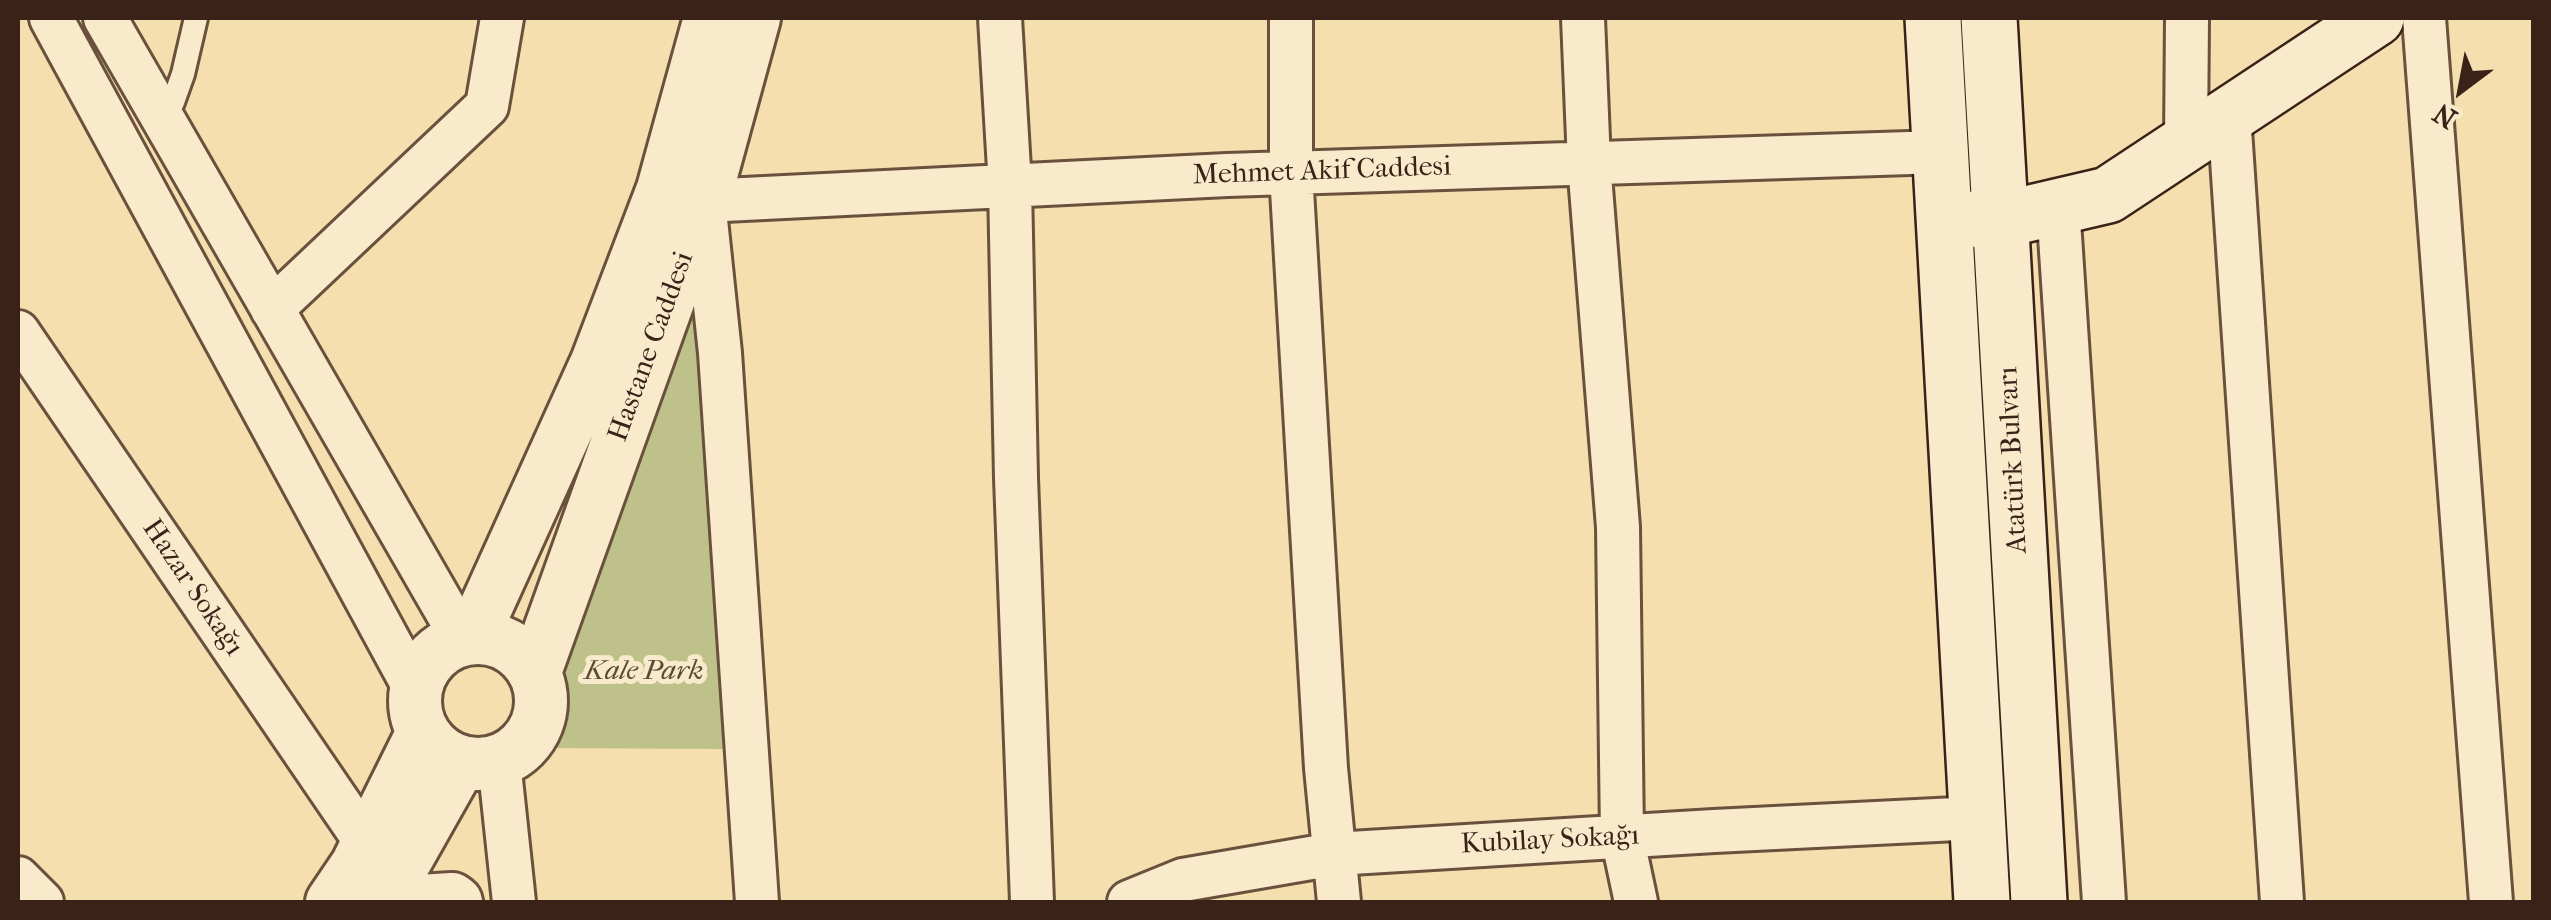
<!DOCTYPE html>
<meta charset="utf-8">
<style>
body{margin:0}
#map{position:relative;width:2551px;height:920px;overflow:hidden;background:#f5dfaf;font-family:"IM FELL French Canon",serif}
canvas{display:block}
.frame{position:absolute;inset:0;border:20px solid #3a2219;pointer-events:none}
.north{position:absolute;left:2411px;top:40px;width:100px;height:100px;-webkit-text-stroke:8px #f8eacb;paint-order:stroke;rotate:212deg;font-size:28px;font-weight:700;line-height:40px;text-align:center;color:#3a2219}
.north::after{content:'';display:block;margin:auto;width:35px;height:45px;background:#3a2219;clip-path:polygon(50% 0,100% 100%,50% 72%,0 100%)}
</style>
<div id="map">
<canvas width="2551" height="920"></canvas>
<div class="frame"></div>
<div class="north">N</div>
</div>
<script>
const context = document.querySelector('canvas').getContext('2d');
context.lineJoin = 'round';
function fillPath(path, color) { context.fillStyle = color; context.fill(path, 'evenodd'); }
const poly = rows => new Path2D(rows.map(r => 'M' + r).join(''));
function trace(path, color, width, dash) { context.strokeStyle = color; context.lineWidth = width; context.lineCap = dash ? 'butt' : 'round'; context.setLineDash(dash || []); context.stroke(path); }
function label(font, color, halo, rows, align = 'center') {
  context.font = font + ' "IM FELL French Canon",serif'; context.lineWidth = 10; context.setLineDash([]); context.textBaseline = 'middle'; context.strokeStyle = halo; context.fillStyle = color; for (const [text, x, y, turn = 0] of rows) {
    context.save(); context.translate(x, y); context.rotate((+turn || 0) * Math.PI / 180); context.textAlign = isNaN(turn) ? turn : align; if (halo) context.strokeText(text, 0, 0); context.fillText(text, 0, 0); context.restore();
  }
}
const green = poly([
 [702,288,723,749,537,748]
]);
const service = poly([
 [162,118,173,102,183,74,196,18]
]);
const minor = poly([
 [51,18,416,691],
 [105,18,463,640],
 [1000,18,1010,186,1016,478,1032,902],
 [1291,18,1291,173,1326,768,1339,902],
 [1583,18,1589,163,1618,527,1622,836,1636,902],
 [2424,18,2491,902],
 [2229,115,2282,902],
 [2186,143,2187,18],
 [2058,206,2104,902],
 [272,309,487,106,502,18],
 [18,332,367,844],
 [499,761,514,902],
 [18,878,42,902],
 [757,902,720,353,704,201,1227,175,1941,152],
 [1129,902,1183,880,1334,854,1714,831,1977,818]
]);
const tertiary = poly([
 [472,638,597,362,663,189,710,18],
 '415 701a63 63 0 1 1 126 0a63 63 0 1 1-126 0Z',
 [535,672,704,201,754,18],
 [332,902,357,865,423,732],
 [382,902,461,762],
 [404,902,452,899,456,902]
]);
const secondary = poly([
 [1933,18,1982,902],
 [1989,18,2039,902],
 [1967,219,2001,220,2108,195,2376,18]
]);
const streetNames = [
 ["Mehmet Akif Caddesi",1322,172,-2],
 ["Hastane Caddesi",652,347,-70],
 ["Atatürk Bulvarı",2014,460,-93],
 ["Hazar Sokağı",192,588,56],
 ["Kubilay Sokağı",1550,841,-3]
];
const parkNames = [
 ["Kale Park",644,672]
];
fillPath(green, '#bec189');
trace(service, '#69513e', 28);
trace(minor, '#69513e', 48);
trace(tertiary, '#69513e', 58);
trace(secondary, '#3a2219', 60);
trace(service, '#f8eacb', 22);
trace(minor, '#f8eacb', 42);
trace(tertiary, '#f8eacb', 52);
trace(secondary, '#f8eacb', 55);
label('28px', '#3a2219', '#f8eacb', streetNames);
label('italic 28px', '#5b4a35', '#f8eacb', parkNames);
</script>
